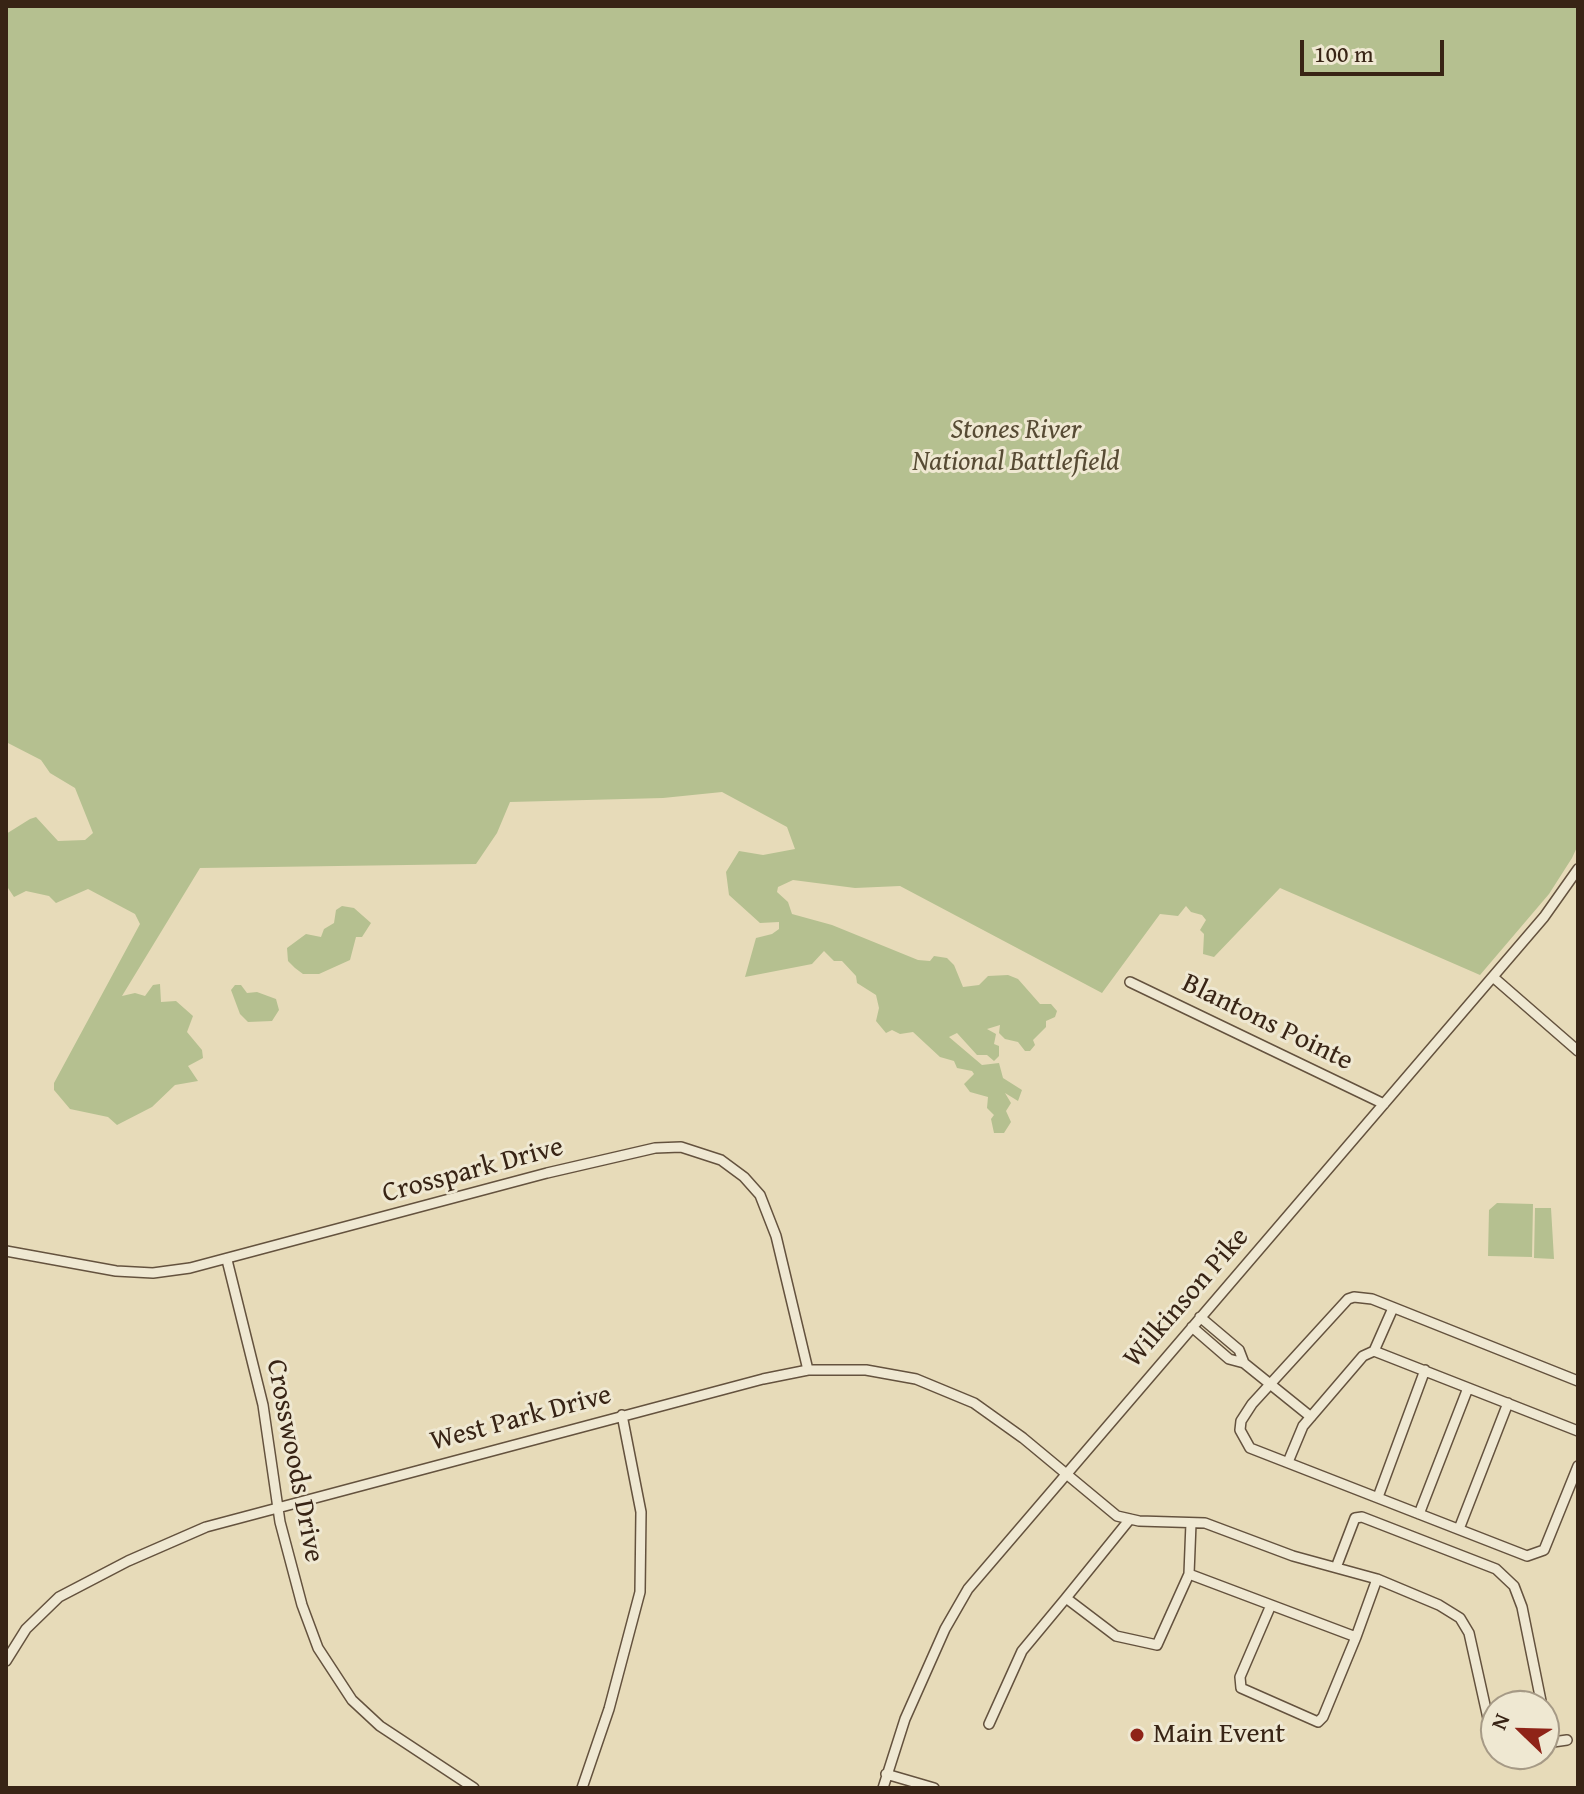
<!DOCTYPE html>
<style>
body{margin:0}
#map{position:relative;width:1584px;height:1794px;overflow:hidden;background:#e7dbb9;font-family:"Gentium Book Plus",serif}
canvas{display:block}
.frame{position:absolute;inset:0;border:8px solid #382415;pointer-events:none}
.north{position:absolute;left:1480px;top:1690px;width:80px;height:80px;box-sizing:border-box;background:#efe8d2;border:2px solid #a69a86;border-radius:50%;rotate:293deg;font-size:22px;font-weight:700;line-height:32px;text-align:center;color:#382415}
.north::after{content:'';display:block;margin:auto;width:28px;height:36px;background:#8f2418;clip-path:polygon(50% 0,100% 100%,50% 72%,0 100%)}
.scale{position:absolute;left:1300px;top:40px;width:144px;height:36px;box-sizing:border-box;border:4px solid #382415;border-top:0;padding-left:10px;font-size:24px;line-height:28px;white-space:nowrap;color:#382415;-webkit-text-stroke:6px #efe8d2;paint-order:stroke}
</style>
<div id="map">
<canvas width="1584" height="1794"></canvas>
<div class="frame"></div>
<div class="north">N</div>
<div class="scale">100 m</div>
</div>
<script>
const context = document.querySelector('canvas').getContext('2d');
context.lineJoin = 'round';
function fillPath(path, color) { context.fillStyle = color; context.fill(path, 'evenodd'); }
const poly = rows => new Path2D(rows.map(r => 'M' + r).join(''));
function trace(path, color, width, dash) { context.strokeStyle = color; context.lineWidth = width; context.lineCap = dash ? 'butt' : 'round'; context.setLineDash(dash || []); context.stroke(path); }
function label(font, color, halo, rows, align = 'center') {
  context.font = font + ' "Gentium Book Plus",serif'; context.lineWidth = 6; context.setLineDash([]); context.textBaseline = 'middle'; context.strokeStyle = halo; context.fillStyle = color; for (const [text, x, y, turn = 0] of rows) {
    context.save(); context.translate(x, y); context.rotate((+turn || 0) * Math.PI / 180); context.textAlign = isNaN(turn) ? turn : align; if (halo) context.strokeText(text, 0, 0); context.fillText(text, 0, 0); context.restore();
  }
}
const green = poly([
 [6,6,1578,6,1578,845,1572,858,1549,894,1480,975,1280,888,1214,957,1203,954,1204,934,1200,930,1206,920,1202,915,1191,912,1186,906,1178,916,1160,914,1102,993,900,886,855,888,793,880,778,887,777,892,788,902,792,914,832,925,918,960,930,961,934,956,947,958,954,965,963,987,979,985,988,976,1008,975,1018,979,1040,1004,1051,1004,1057,1011,1055,1017,1046,1021,1046,1027,1033,1040,1035,1045,1030,1051,1025,1051,1018,1042,1005,1039,999,1033,1000,1025,987,1029,996,1034,994,1044,999,1046,999,1056,994,1061,987,1055,977,1055,957,1033,949,1037,982,1065,999,1063,1003,1078,1022,1090,1018,1101,1005,1093,1011,1103,1006,1111,1011,1122,1004,1133,994,1133,991,1119,994,1115,987,1108,988,1097,970,1092,964,1084,974,1074,972,1071,957,1068,954,1061,940,1057,913,1032,900,1034,892,1030,886,1033,876,1021,879,1008,876,995,857,983,856,976,842,961,834,961,824,951,812,964,745,977,756,938,772,934,779,929,779,922,760,923,729,895,726,872,739,851,763,855,795,849,787,827,722,792,663,798,510,802,497,833,476,864,200,868,122,996,135,993,145,996,153,985,160,984,161,1002,176,1001,193,1016,187,1032,202,1050,203,1058,188,1066,198,1081,175,1085,152,1107,117,1125,108,1117,70,1109,54,1090,54,1083,140,924,135,914,88,889,56,903,49,896,26,891,14,897,6,885,6,834,30,819,36,817,58,841,85,840,93,833,75,788,50,773,41,760,6,742],
 [342,906,354,908,371,923,362,937,356,937,350,960,319,974,303,974,295,968,288,961,287,948,306,934,321,937,324,929,334,923,336,910],
 [241,985,247,993,257,992,276,999,279,1010,272,1021,248,1022,240,1014,231,990,235,985],
 [1497,1203,1533,1204,1532,1257,1488,1256,1489,1210],
 [1535,1208,1551,1208,1554,1259,1534,1258]
]);
const street = poly([
 [1493,977,1578,1051],
 [1130,982,1384,1104],
 [6,1251,116,1271,153,1273,190,1268,547,1173,655,1148,681,1147,721,1160,744,1177,760,1195,776,1236,808,1370],
 [227,1260,263,1405,280,1522,302,1605,318,1648,352,1700,380,1726,474,1788],
 [1192,1327,1229,1359,1244,1363,1239,1350,1200,1317],
 [1374,1351,1393,1308],
 [1244,1363,1311,1417],
 [1578,1381,1372,1299,1354,1297,1348,1299,1252,1404,1241,1421,1240,1430,1250,1448,1527,1556,1544,1550,1578,1466],
 [1288,1462,1303,1426,1363,1356,1374,1351,1578,1431],
 [1378,1497,1425,1370],
 [1419,1514,1468,1388],
 [1130,1519,1066,1598,1116,1636,1157,1645,1189,1574],
 [1191,1523,1189,1574,1356,1637,1377,1579],
 [1459,1529,1508,1403],
 [1337,1565,1355,1518,1362,1517,1496,1569,1514,1586,1522,1607,1542,1706],
 [1271,1605,1240,1677,1241,1688,1318,1722,1323,1717,1356,1637],
 [6,1661,26,1629,59,1597,128,1561,206,1527,763,1379,808,1370,866,1370,916,1379,974,1403,1023,1438,1117,1516,1139,1521,1205,1523,1293,1556,1377,1579,1439,1605,1460,1618,1469,1633,1489,1723,1496,1733],
 [1544,1716,1550,1743],
 [989,1724,1022,1651,1066,1598],
 [1546,1743,1567,1740],
 [886,1774,934,1788],
 [582,1788,609,1709,640,1592,641,1512,622,1415],
 [883,1788,905,1719,945,1629,968,1589,1544,917,1578,869]
]);
const markers = [
 [1137,1735,8,"#8f2418"]
];
const parkNames = [
 ["Stones River",1016,431],
 ["National Battlefield",1016,463]
];
const streetNames = [
 ["Blantons Pointe",1267,1023,26],
 ["Crosspark Drive",473,1171,-15],
 ["Wilkinson Pike",1187,1298,-49],
 ["West Park Drive",521,1419,-15],
 ["Crosswoods Drive",294,1461,79]
];
const poiNames = [
 ["Main Event",1153,1735]
];
fillPath(green, '#b5c090');
trace(street, '#64523e', 12);
trace(street, '#efe8d2', 9);
for (const [x, y, r, color] of markers) { const dot = new Path2D(); dot.arc(x, y, r, 0, 2 * Math.PI); context.fillStyle = color; context.fill(dot); trace(dot, '#efe8d2', 3); }
label('italic 28px', '#574b34', '#efe8d2', parkNames);
label('28px', '#382415', '#efe8d2', streetNames);
label('28px', '#382415', '#efe8d2', poiNames, 'left');
</script>
